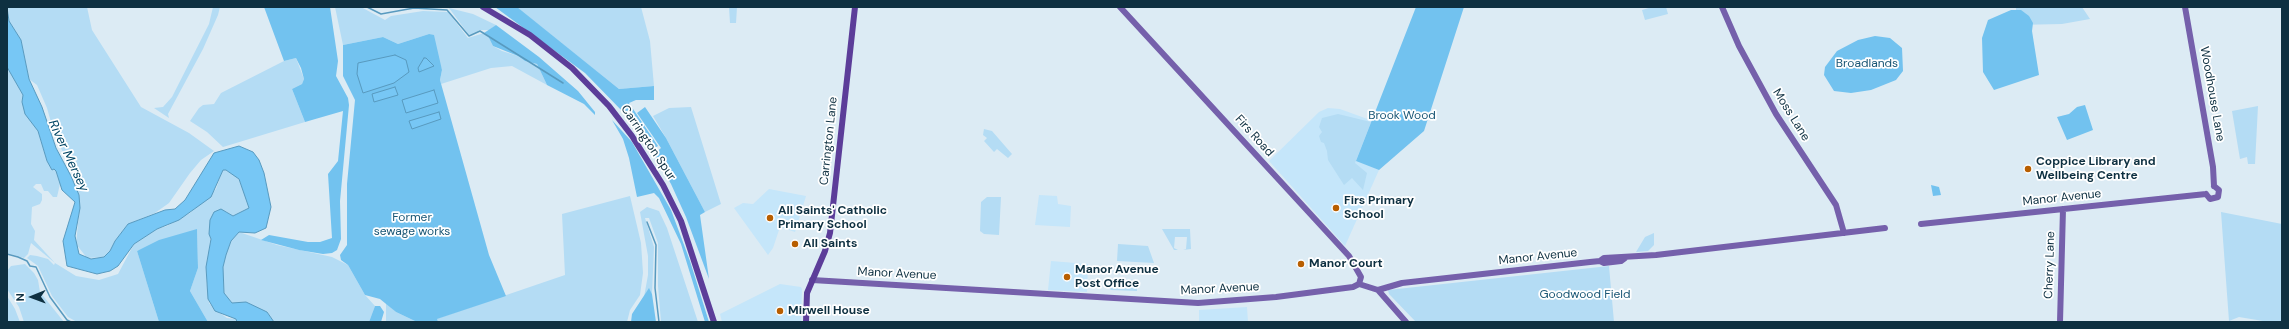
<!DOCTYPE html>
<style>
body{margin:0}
#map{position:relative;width:2289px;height:329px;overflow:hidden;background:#dcebf4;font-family:"DM Sans",sans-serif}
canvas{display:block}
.frame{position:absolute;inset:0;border:8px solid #0e3041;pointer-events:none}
.north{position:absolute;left:12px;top:277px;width:40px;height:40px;-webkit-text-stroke:3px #fff;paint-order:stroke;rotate:269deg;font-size:11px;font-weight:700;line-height:16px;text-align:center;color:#0e3041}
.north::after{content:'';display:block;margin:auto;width:14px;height:18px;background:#0e3041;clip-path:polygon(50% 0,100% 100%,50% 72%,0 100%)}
</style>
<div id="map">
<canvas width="2289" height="329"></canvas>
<div class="frame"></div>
<div class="north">N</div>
</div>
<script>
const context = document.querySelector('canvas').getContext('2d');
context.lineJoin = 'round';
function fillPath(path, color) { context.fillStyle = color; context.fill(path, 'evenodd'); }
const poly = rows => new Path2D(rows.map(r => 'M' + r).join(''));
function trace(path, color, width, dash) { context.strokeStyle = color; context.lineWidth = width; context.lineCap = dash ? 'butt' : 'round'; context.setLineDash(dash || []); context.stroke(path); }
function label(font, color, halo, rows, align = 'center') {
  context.font = font + ' "DM Sans",sans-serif'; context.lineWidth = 3.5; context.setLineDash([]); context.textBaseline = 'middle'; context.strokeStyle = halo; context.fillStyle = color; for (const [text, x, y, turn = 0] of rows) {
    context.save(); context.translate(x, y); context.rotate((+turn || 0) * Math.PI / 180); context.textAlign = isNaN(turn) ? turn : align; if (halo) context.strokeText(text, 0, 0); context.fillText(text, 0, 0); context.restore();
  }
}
const built = poly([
 [1328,108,1340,109,1373,121,1357,161,1379,170,1345,246,1269,161,1319,112],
 [769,189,806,196,795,232,780,227,773,248,768,255,734,208,743,203,753,204],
 [1039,195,1057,196,1058,204,1071,206,1070,227,1035,225],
 [1051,261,1088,264,1087,292,1048,290],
 [780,284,801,287,802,289,801,322,722,322,720,314],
 [1247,307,1248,322,1199,322,1199,310]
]);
const green = poly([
 [8,7,87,7,92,30,141,107,189,133,214,151,201,160,190,173,169,203,155,213,128,224,115,241,110,251,104,257,87,258,76,244,80,203,73,174,54,133,47,108,37,85,29,79,21,40,9,21],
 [213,7,220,7,218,15,203,49,168,114,169,118,154,108,163,107,172,97,209,24],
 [335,7,361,7,385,20,391,16,423,11,448,12,468,38,484,33,488,36,493,46,502,51,518,56,525,61,537,64,547,85,512,66,491,68,441,84,440,80,442,70,429,34,398,44,383,37,343,45],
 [516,7,641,7,650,41,654,86,619,89],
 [729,7,737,7,736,23,730,23],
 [1652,7,1666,7,1668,14,1645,20,1642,10],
 [2016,7,2082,7,2090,19,2062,24,2016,25],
 [449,8,473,14,496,25,489,30,480,30,469,35],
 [296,58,304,79,302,84,292,89,305,122,223,147,207,132,190,121,199,108,203,105,214,104,221,93,284,61],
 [7,67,23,95,22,102,38,131,47,161,52,170,54,169,56,171,60,184,57,197,53,197,48,191,44,191,41,184,36,184,33,187,42,194,42,200,40,204,32,207,31,224,35,231,34,240,55,263,76,276,99,280,118,274,134,244,157,229,167,226,190,213,216,189,223,169,236,175,244,189,249,208,233,216,225,211,211,224,209,258,206,276,209,303,214,309,227,318,236,319,237,322,208,322,190,291,198,268,197,230,137,251,159,322,77,322,68,317,52,296,38,266,27,258,30,255,37,256,48,259,54,265,55,263,31,243,28,254,24,258,7,253],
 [2258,106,2255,164,2248,164,2247,157,2240,159,2232,111],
 [691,107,721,204,705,212,666,138,653,116,669,108],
 [1338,114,1371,122,1355,163,1367,173,1363,190,1352,178,1344,185,1328,160,1327,151,1324,143,1321,142,1319,136,1322,132,1319,127,1322,118],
 [984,129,992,131,1012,154,1008,158,997,149,994,152,984,141,987,138,983,135],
 [630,196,641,243,643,273,640,295,630,310,627,322,438,322,436,319,565,275,562,214],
 [987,197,1001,197,999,235,984,234,980,231,981,202],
 [647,207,659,211,667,228,698,322,661,322,658,286,658,243,649,218,645,218,654,247,652,294,649,289,644,297,648,275,648,256,640,212],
 [2221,212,2282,224,2282,322,2269,322,2239,317,2229,321],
 [1162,229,1190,229,1191,249,1183,250,1186,249,1187,237,1175,237,1174,248,1178,250,1174,250],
 [239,232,277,245,332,257,348,265,365,295,375,306,369,322,274,322,267,312,241,303,232,303,228,300,224,293,223,267,226,255,231,241],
 [1654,233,1654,245,1648,251,1636,252,1645,237],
 [1118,244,1148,246,1154,263,1117,261],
 [25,264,34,273,38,280,40,292,64,322,24,322,19,307,7,289,7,271,11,266],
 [1609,266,1614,322,1416,322,1389,294,1388,290],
 [1109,279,1137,280,1137,291,1111,290,1109,288],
 [7,296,15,309,20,322,7,322],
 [386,303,396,312,417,322,386,322]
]);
const forest = poly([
 [264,7,330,7,338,61,336,76,348,98,349,105,340,201,341,239,337,250,332,253,323,254,299,250,261,240,269,235,308,242,320,242,332,238,328,174,338,161,343,111,305,122,292,89,302,84,304,79,301,68,296,58,284,61],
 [495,7,517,7,619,89,654,86,654,100,636,100,629,103,658,146,651,150,624,113,585,73],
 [1416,7,1464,7,1424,131,1379,170,1356,161],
 [2011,10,2021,10,2029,16,2033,23,2032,31,2039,75,1994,90,1983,72,1982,38,1988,20],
 [496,25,539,57,578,91,595,112,595,115,584,104,547,85,537,64,525,61,518,56,493,46,488,36,484,33],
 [429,34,434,35,442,70,440,80,489,255,506,296,437,319,438,322,417,322,396,312,380,299,365,295,348,265,341,260,340,255,347,245,347,184,355,100,343,76,343,45,383,37,398,44],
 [1875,36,1890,38,1902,48,1903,71,1896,80,1871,90,1851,93,1834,91,1824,75,1825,67,1837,51,1858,40],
 [2085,105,2093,130,2067,140,2057,117,2069,114,2077,107],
 [645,107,666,138,705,212,700,215,709,279,686,217,671,184,654,154,661,148,637,113],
 [612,120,632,142,671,210,690,261,709,322,705,322,681,244,659,198,654,193,637,197,629,158,623,139],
 [1931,185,1939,187,1941,195,1933,196],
 [197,229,198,268,190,291,208,322,159,322,137,251,159,240],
 [649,288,652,294,656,322,631,322,632,314],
 [375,306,380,306,384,312,381,322,369,322]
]);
const water = poly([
 [7,7,9,21,21,40,29,79,42,107,56,148,71,176,79,195,80,208,75,236,79,254,91,259,104,257,110,251,115,241,128,224,165,210,175,209,185,200,214,153,239,146,253,152,259,160,264,173,271,207,266,228,255,233,239,232,231,241,226,255,223,267,224,293,232,303,246,302,267,312,274,322,237,322,236,319,215,311,208,299,206,267,211,239,209,234,210,220,214,212,221,209,233,216,249,208,239,179,226,170,223,170,211,197,179,220,157,229,134,244,118,266,110,271,97,274,67,266,63,241,75,202,62,190,56,171,54,169,52,170,47,161,38,131,25,114,22,102,23,95,7,67,7,7],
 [395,55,406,60,409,72,394,83,363,93,357,74,358,63,395,55],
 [424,58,426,58,434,66,419,72,418,68,424,58],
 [395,87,398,95,374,102,372,94,395,87],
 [434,90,438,103,406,113,402,100,434,90],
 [439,112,441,119,412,129,409,121,439,112]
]);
const stream = poly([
 [367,7,381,14,414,8,447,10,469,36,480,31,563,83],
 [647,222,656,245,655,288,659,322],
 [7,254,18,257,27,261,30,266,36,267,50,297,67,320,71,322]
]);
const secondary = poly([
 [1120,7,1349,256,1361,277,1359,284],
 [1722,7,1739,46,1776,114,1836,205,1844,233],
 [2185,7,2213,167,2214,186],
 [2206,194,2210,199,2218,197,2219,190,2214,186],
 [1921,224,2206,194],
 [1600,261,1604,263,1621,261,1625,258],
 [812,280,1198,303,1276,297,1353,287,1359,284,1378,290,1402,283,1590,262,1600,261,1604,258,1656,255,1885,228],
 [1378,290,1406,322],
 [2060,322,2063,209]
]);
const primary = poly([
 [483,7,530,35,572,68,609,106,632,136,663,185,681,221,714,322],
 [806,322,807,293,825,251,830,233,855,7]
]);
const markers = [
 [2028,169,4,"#b85e00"],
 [1336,208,4,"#b85e00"],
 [770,218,4,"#b85e00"],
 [795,244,4,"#b85e00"],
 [1301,264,4,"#b85e00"],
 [1067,277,4,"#b85e00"],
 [780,311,4,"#b85e00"]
];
const parkNames = [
 ["Broadlands",1867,64],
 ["Brook Wood",1402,116],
 ["Former",412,218],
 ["sewage works",412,232],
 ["Goodwood Field",1585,295]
];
const streetNames = [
 ["Woodhouse Lane",2212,94,80],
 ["Moss Lane",1791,115,58],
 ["Firs Road",1254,136,48],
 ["Carrington Lane",829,141,-84],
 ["Carrington Spur",648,143,56],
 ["Manor Avenue",2062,198,-6],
 ["Manor Avenue",1538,257,-6],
 ["Cherry Lane",2050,265,-88],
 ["Manor Avenue",897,274,3],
 ["Manor Avenue",1220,289,-3]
];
const poiNames = [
 ["Coppice Library and",2036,162],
 ["Wellbeing Centre",2036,176],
 ["Firs Primary",1344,201],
 ["School",1344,215],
 ["All Saints' Catholic",778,211],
 ["Primary School",778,225],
 ["All Saints",803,244],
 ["Manor Court",1309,264],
 ["Manor Avenue",1075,270],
 ["Post Office",1075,284],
 ["Mirwell House",788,311]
];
const waterNames = [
 ["River Mersey",68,156,65]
];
fillPath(built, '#c5e6fa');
fillPath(green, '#b4dcf4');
fillPath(forest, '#72c2ef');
fillPath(water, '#77c7f5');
trace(water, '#589abf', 1);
trace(stream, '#589abf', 1.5);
trace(secondary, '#7560ab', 6);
trace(primary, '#5c3d99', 6);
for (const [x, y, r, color] of markers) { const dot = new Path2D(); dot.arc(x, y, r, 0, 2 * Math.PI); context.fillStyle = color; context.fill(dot); trace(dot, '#fff', 1.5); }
label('12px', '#185675', '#fff', parkNames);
label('12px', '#0e3041', '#fff', streetNames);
label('bold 12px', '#0e3041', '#fff', poiNames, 'left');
label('italic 13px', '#004564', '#fff', waterNames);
</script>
